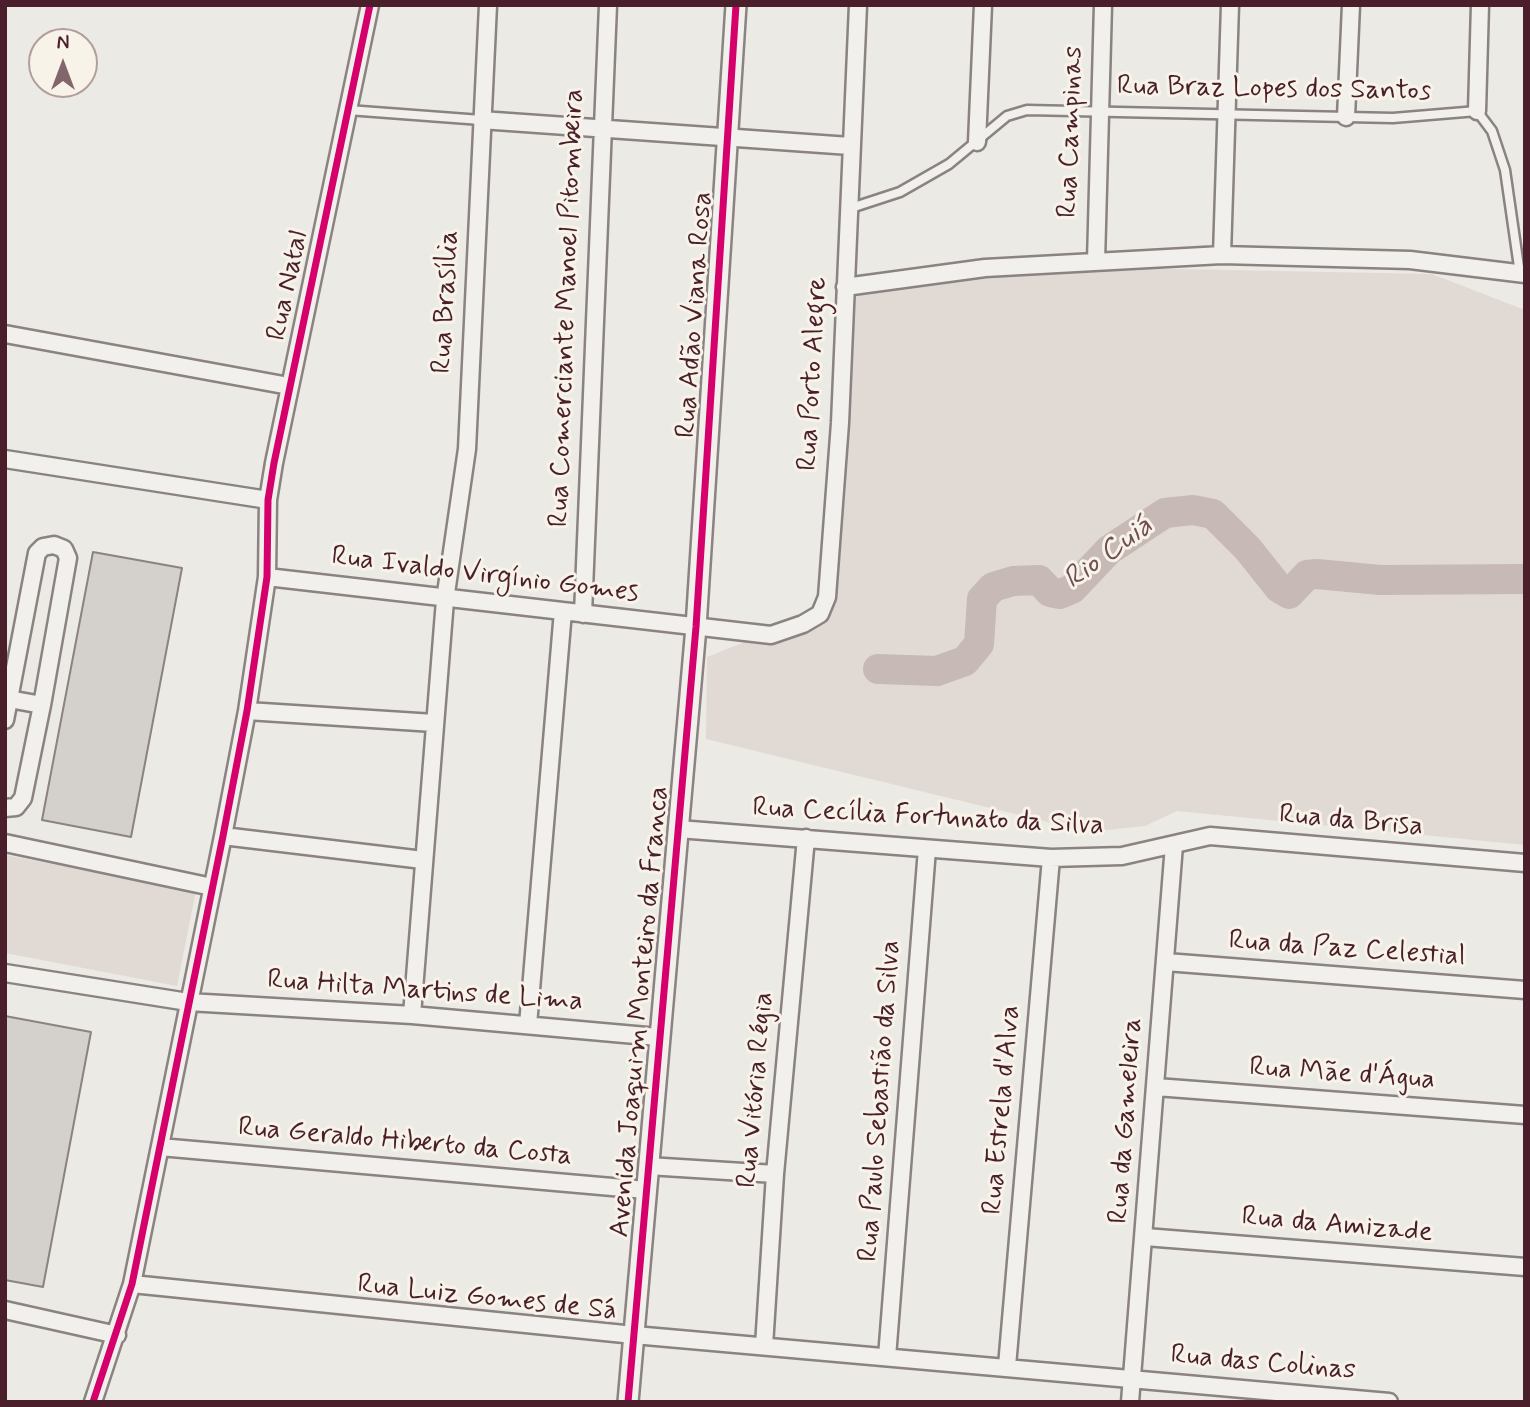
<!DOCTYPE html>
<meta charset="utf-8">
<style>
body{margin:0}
#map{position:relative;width:1530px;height:1407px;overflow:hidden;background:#eceae4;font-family:Mynerve,sans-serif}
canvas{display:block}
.frame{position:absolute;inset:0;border:7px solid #4a1f2b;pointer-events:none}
.north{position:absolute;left:28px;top:28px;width:70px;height:70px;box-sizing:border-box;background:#f7f3e8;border:2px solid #b29e9c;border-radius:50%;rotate:0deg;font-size:19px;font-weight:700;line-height:28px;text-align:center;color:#4a1f2b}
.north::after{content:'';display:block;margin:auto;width:24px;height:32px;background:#83666c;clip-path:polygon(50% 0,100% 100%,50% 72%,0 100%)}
</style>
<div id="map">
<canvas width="1530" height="1407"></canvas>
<div class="frame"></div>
<div class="north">N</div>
</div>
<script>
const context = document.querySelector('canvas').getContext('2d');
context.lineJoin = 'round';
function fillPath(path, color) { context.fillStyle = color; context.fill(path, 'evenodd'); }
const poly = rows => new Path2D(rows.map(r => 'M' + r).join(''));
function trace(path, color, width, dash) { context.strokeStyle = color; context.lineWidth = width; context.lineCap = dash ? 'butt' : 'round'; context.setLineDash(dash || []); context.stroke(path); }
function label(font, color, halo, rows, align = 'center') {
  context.font = font + ' Mynerve,sans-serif'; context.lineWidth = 6; context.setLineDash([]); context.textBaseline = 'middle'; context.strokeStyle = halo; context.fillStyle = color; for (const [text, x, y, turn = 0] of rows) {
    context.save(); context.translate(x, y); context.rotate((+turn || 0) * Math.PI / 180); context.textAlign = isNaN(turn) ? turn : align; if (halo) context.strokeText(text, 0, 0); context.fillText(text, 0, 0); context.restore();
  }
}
const green = poly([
 [1073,267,1432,274,1525,310,1525,845,1177,811,1145,826,1089,832,706,739,707,657,822,611,849,293],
 [5,855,196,891,177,986,5,953]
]);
const river = poly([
 [878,669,937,671,965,661,979,644,982,599,993,587,1013,581,1039,580,1050,592,1060,594,1072,589,1109,550,1165,513,1193,510,1213,514,1248,549,1279,588,1289,594,1307,575,1317,574,1380,580,1525,579]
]);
const building = poly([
 [93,552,182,568,131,837,42,820,93,552],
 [5,1016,91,1032,43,1287,5,1280,5,1016]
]);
const service = poly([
 [348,110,481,120],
 [848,209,900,192,949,164,1007,116,1027,110,1393,118,1477,111,1492,131,1505,170,1520,274]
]);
const minor = poly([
 [1477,111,1480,5],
 [1346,117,1351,5],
 [481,120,850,146],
 [977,142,983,5],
 [1222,255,1230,5],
 [1096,261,1103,5],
 [845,287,985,268,1222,255,1410,260,1525,274],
 [5,334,289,386],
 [5,459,268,500],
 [267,577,771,635,803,624,820,614,827,597,840,423,858,5],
 [583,614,608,5],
 [9,699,42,705],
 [247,711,434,723],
 [5,720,37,553,43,547,54,545,64,549,68,558,42,705,23,798,16,807,5,808],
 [678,829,1051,858,1122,856,1210,836,1525,863],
 [223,836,423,860],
 [5,843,212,887],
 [1166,962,1525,990],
 [5,973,188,1002,412,1015,658,1037],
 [412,1015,445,600,467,449,488,5],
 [528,1025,563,611],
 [1156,1087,1525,1115],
 [160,1147,646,1190],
 [648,1166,775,1174],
 [1145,1237,1525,1267],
 [132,1284,634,1335,1389,1402],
 [5,1310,117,1335],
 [764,1346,775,1174,806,838],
 [887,1357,927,849],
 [1007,1366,1051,858],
 [93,1402,132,1284,223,836,247,711,267,577,268,500,274,463,370,5],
 [1130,1402,1174,845]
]);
const tertiary = poly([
 [628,1402,696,627,736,5]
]);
const cycleway = poly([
 [93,1402,132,1284,223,836,247,711,267,577,268,500,274,463,370,5],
 [628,1402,696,627,736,5]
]);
const streetNames = [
 ["Rua Braz Lopes dos Santos",1274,90,1],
 ["Rua Campinas",1072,132,-88],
 ["Rua Natal",289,286,-78],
 ["Rua Brasília",447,302,-87],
 ["Rua Comerciante Manoel Pitombeira",568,308,-88],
 ["Rua Adão Viana Rosa",696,315,-86],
 ["Rua Porto Alegre",814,374,-87],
 ["Rua Ivaldo Virgínio Gomes",485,576,7],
 ["Rua Cecília Fortunato da Silva",928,818,3],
 ["Rua da Brisa",1351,822,5],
 ["Rua da Paz Celestial",1347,950,4],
 ["Rua Hilta Martins de Lima",425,992,4],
 ["Avenida Joaquim Monteiro da Franca",641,1012,-85],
 ["Rua Mãe d'Água",1342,1075,4],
 ["Rua Vitória Régia",757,1090,-85],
 ["Rua Paulo Sebastião da Silva",881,1101,-86],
 ["Rua Estrela d'Alva",1003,1110,-85],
 ["Rua da Gameleira",1127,1121,-86],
 ["Rua Geraldo Hiberto da Costa",405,1143,5],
 ["Rua da Amizade",1337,1226,5],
 ["Rua Luiz Gomes de Sá",487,1299,6],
 ["Rua das Colinas",1263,1364,5]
];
const waterNames = [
 ["Rio Cuiá",1109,554,-36]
];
fillPath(green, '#e1dad4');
trace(river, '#c7b9b6', 30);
fillPath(building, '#d4d0cc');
trace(building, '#8b8282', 2);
trace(service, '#8b8282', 13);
trace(minor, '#8b8282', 21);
trace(tertiary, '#8b8282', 24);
trace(service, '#f1f0ec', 8);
trace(minor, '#f1f0ec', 16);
trace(tertiary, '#f1f0ec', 19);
trace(cycleway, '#d6006c', 7);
label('28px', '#4a1f2b', '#f7f3e8', streetNames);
label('italic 30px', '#704e55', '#f7f3e8', waterNames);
</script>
